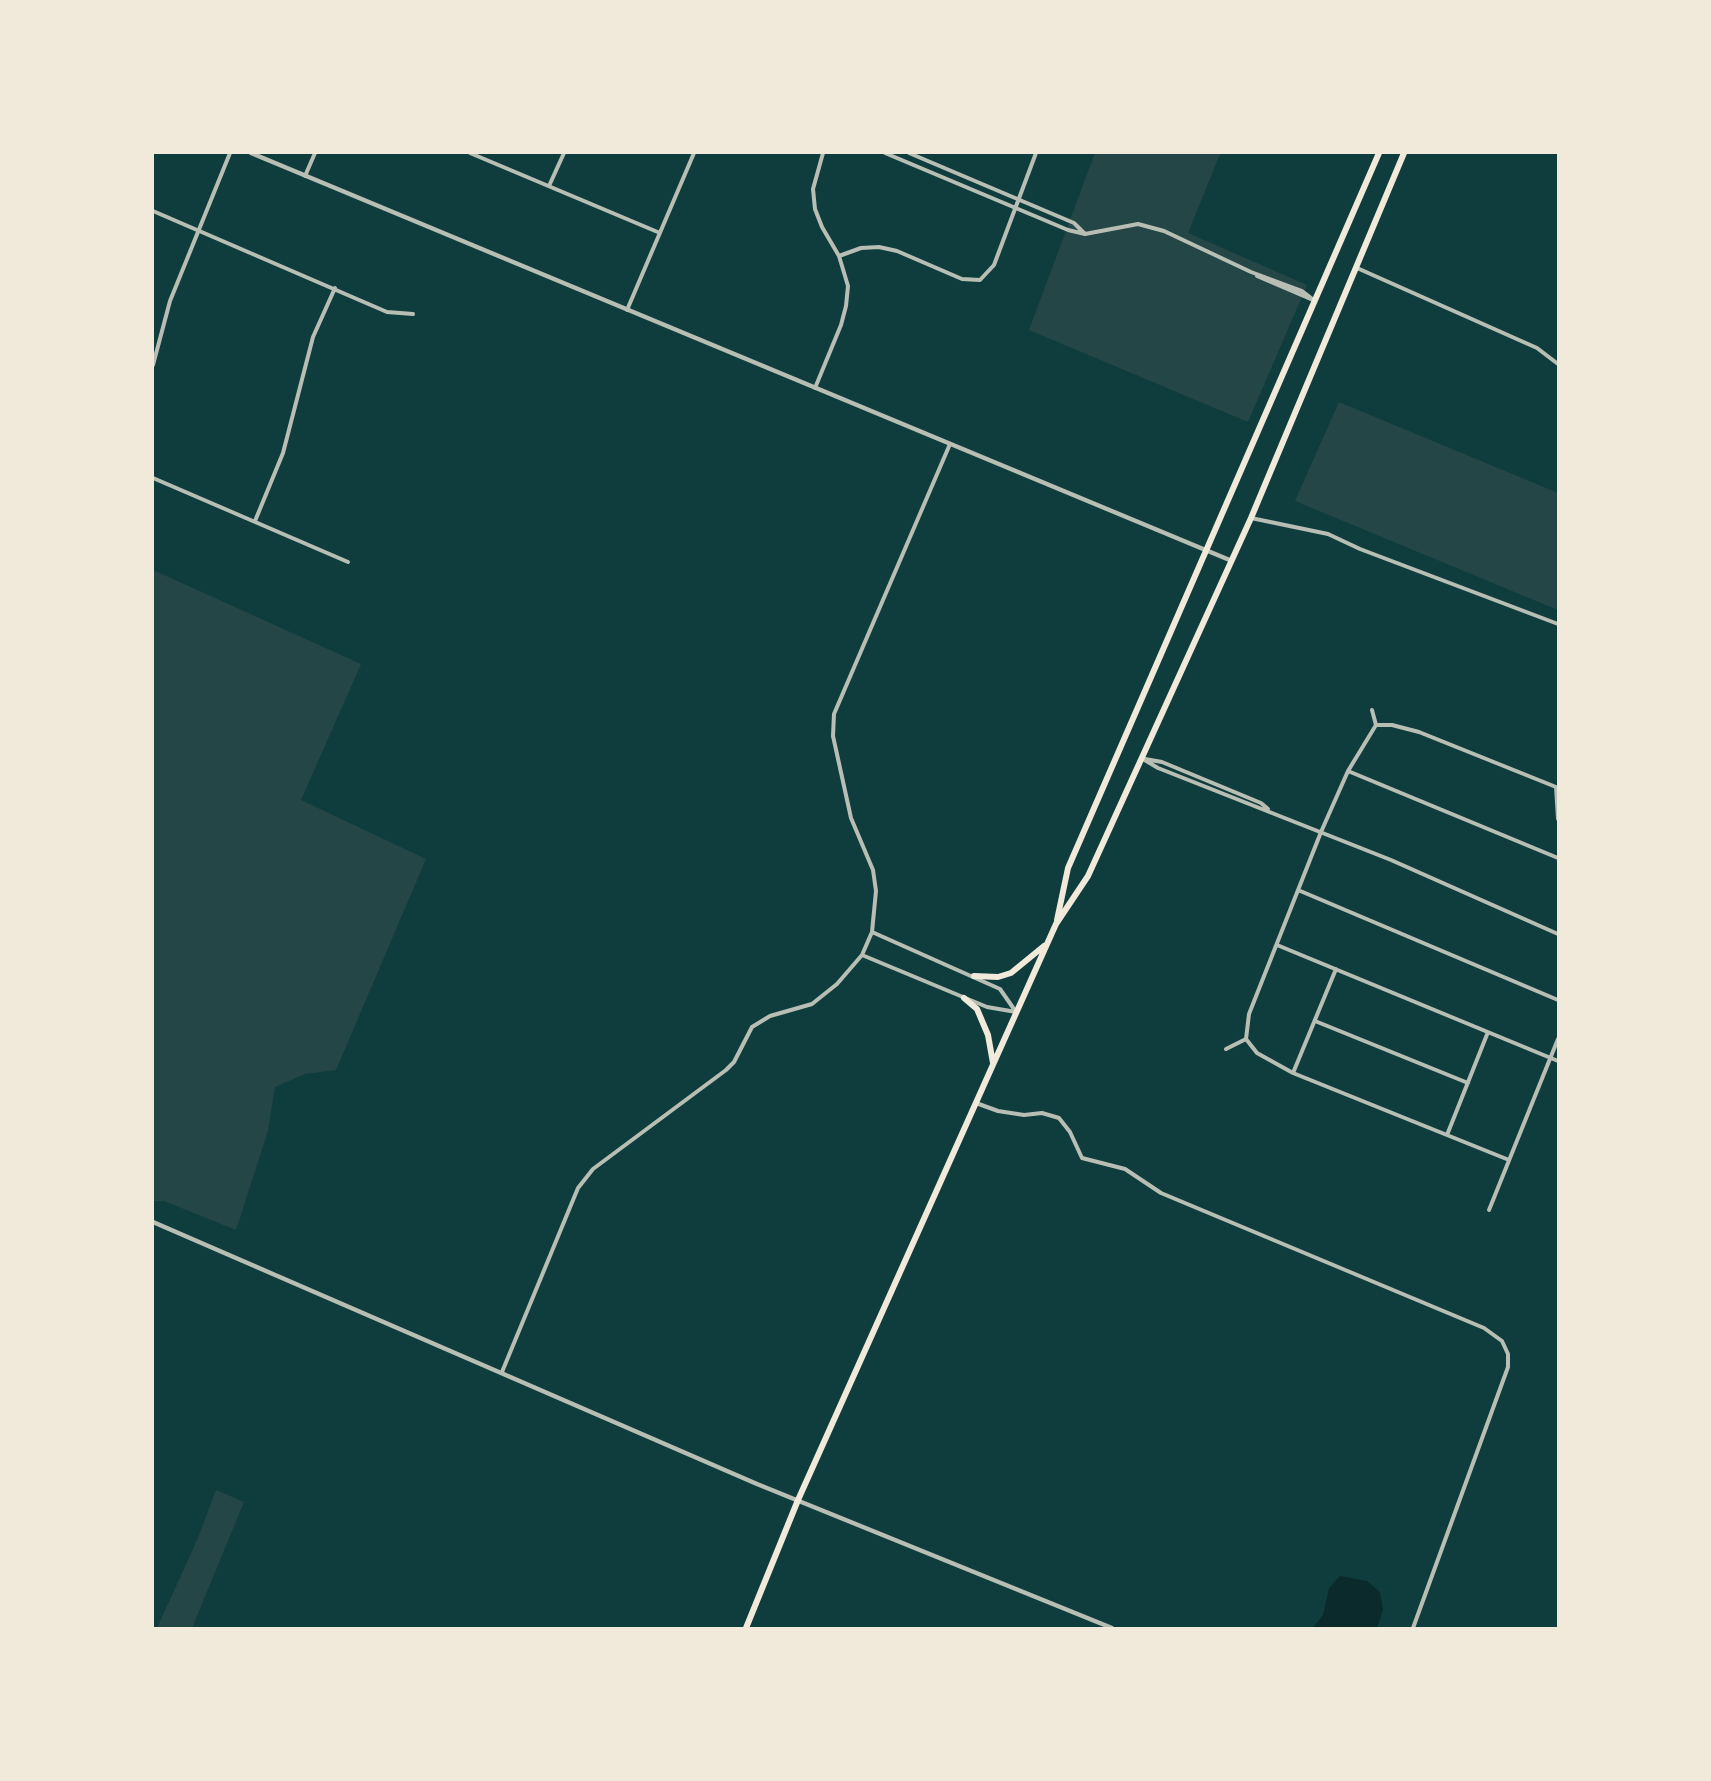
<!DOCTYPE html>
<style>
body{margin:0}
#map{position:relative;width:1711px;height:1781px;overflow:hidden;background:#0f3d3e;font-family:Literata,serif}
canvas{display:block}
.frame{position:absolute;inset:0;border:154px solid #f1e9da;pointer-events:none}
</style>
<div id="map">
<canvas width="1711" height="1781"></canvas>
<div class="frame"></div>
</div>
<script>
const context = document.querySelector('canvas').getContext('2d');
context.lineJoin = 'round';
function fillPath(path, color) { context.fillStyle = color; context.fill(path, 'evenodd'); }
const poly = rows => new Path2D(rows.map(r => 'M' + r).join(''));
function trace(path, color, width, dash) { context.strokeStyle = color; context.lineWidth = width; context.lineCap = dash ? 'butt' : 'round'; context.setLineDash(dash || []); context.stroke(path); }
const green = poly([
 [1095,153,1220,154,1188,233,1307,285,1248,422,1029,330],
 [1339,402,1558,493,1558,610,1295,501],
 [153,570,361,664,301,800,426,859,336,1070,305,1074,275,1087,268,1131,236,1230,164,1201,153,1201],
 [216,1490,244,1502,192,1628,157,1628,198,1538]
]);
const water = poly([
 [1340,1576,1367,1581,1380,1592,1383,1610,1377,1628,1313,1628,1323,1615,1329,1588]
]);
const minor = poly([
 [470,153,660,233],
 [885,153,1068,230,1085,234,1138,224,1164,231,1251,272,1302,291,1315,301],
 [909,153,1074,223,1085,234],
 [305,176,315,153],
 [549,186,564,153],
 [153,211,387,312,413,314],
 [839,256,861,248,879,247,897,251,962,279,980,280,994,265,1036,153],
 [1357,268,1537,348,1558,364],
 [1257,276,1313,300],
 [627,310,694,153],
 [153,365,170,301,230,153],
 [815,388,841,325,846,306,848,286,839,256,822,227,815,209,813,189,823,153],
 [153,478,348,562],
 [1251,518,1328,534,1360,549,1558,624],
 [255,521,283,453,313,337,335,288],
 [1372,710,1376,725],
 [1376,725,1392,725,1419,732,1556,787,1558,819],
 [1143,759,1158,768,1391,860,1558,934],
 [1145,759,1162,762,1261,803,1268,809],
 [1348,771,1558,858],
 [1298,890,1558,1000],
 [872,932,1000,989,1016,1012],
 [1277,945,1558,1061],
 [862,955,987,1007,1016,1012],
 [1315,1021,1468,1083],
 [1246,1039,1249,1014,1321,832,1348,771,1376,725],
 [1246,1039,1257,1053,1293,1073,1509,1160],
 [1226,1049,1246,1039],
 [1293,1073,1336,969],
 [976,1103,998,1111,1024,1115,1042,1113,1059,1118,1070,1132,1082,1158,1125,1169,1161,1193,1484,1328,1502,1341,1508,1354,1508,1367,1413,1628],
 [1447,1135,1488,1032],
 [1489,1210,1558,1039],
 [502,1372,578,1188,593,1169,726,1070,734,1062,752,1027,770,1016,812,1004,837,984,862,955,872,932,876,891,873,870,851,818,833,736,834,714,950,444]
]);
const tertiary = poly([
 [251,153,1232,561],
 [153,1222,757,1484,1112,1628]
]);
const primary = poly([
 [1057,920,1068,868,1379,153],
 [974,976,998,977,1011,973,1044,946],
 [964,998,977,1009,988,1035,993,1063],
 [746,1628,798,1500,1056,924,1088,876,1251,518,1404,153]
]);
fillPath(green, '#244646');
fillPath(water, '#0a2a2b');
trace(minor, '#b8beb3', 4);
trace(tertiary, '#b8beb3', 4.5);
trace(primary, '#f1e9da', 6);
</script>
